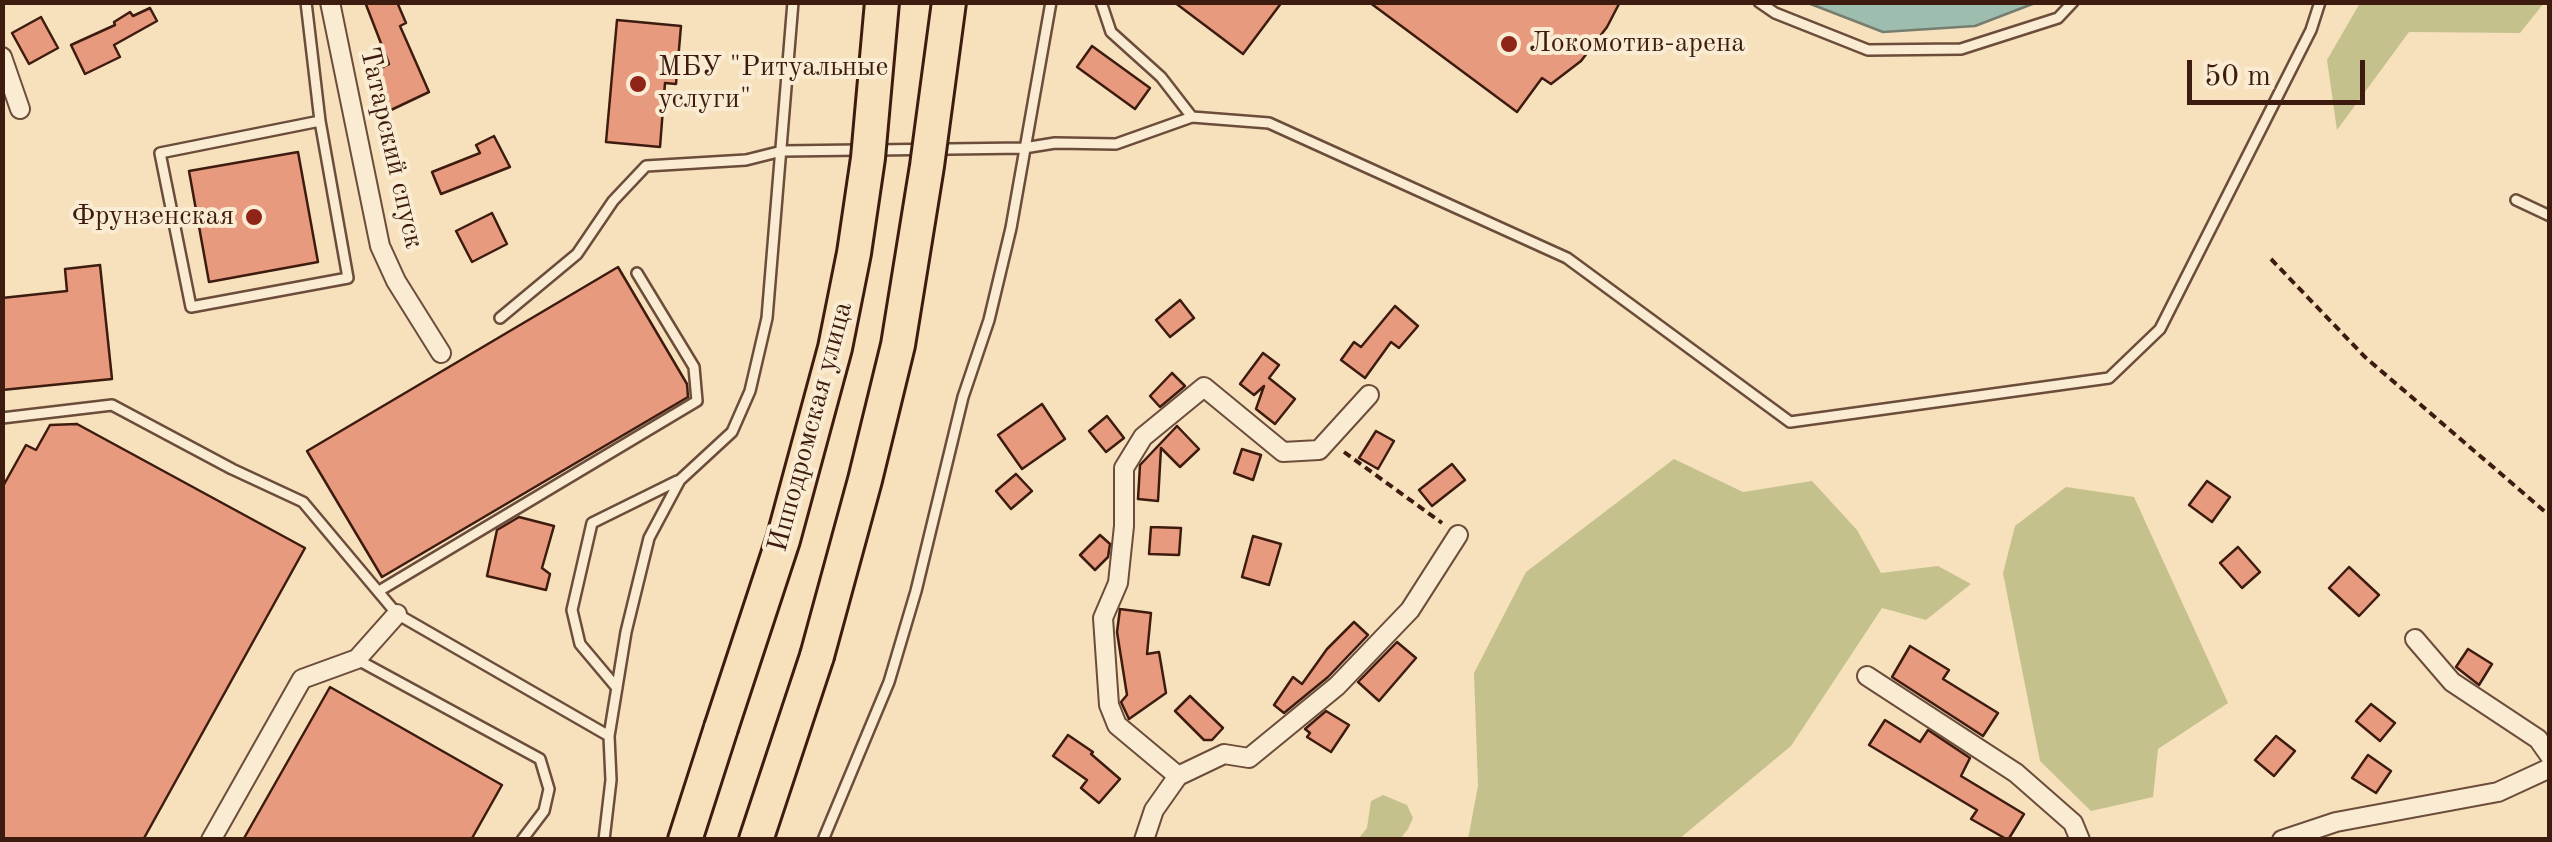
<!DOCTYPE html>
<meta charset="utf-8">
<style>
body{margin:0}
#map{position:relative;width:2552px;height:842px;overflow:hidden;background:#f7e1bc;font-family:"Old Standard TT",serif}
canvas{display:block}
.frame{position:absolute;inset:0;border:5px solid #3d1b0f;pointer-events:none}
.scale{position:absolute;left:2187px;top:60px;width:178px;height:45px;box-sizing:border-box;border:5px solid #3d1b0f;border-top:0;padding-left:12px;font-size:30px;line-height:35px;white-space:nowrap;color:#3d1b0f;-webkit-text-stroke:8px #faecd3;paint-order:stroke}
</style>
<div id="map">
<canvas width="2552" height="842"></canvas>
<div class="frame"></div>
<div class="scale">50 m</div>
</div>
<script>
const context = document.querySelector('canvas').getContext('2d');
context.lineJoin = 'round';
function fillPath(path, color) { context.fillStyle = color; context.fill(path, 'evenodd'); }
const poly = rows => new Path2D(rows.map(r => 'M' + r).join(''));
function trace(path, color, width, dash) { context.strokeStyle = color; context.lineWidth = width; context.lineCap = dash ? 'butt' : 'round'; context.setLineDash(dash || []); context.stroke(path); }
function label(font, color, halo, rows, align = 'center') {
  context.font = font + ' "Old Standard TT",serif'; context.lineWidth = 8; context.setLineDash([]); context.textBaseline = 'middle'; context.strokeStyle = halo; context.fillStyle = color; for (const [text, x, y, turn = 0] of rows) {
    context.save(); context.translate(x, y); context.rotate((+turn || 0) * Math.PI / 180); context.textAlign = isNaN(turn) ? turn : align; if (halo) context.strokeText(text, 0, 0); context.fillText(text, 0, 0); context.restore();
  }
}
const green = poly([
 [2360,3,2360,2,2544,3,2520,33,2409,32,2337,130,2327,60],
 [1674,459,1743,492,1812,481,1857,530,1881,573,1938,566,1971,584,1926,620,1882,608,1791,746,1679,839,1468,839,1478,786,1474,673,1526,572],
 [2066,487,2134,497,2228,703,2158,749,2153,797,2091,811,2040,761,2003,573,2015,526],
 [1383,795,1407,805,1413,818,1408,829,1400,839,1353,839,1359,838,1367,828,1371,801]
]);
const water = poly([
 [1808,3,2035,3,1975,26,1883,32,1808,3]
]);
const building = poly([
 [365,2,397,2,406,23,400,26,429,92,391,110,374,71,389,64,365,2],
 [1174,2,1282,2,1243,54,1174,2],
 [1369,2,1620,2,1607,27,1581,61,1551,84,1542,78,1517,112,1369,2],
 [150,8,157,21,114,45,120,57,85,74,71,45,115,25,114,22,130,12,133,16,150,8],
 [41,17,58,48,29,64,12,33,41,17],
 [617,20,681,26,676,84,665,83,660,147,606,142,617,20],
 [1092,46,1150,88,1135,109,1077,67,1092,46],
 [494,136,510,167,441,194,432,172,480,153,476,145,494,136],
 [298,152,318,262,209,282,189,171,298,152],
 [492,213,507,244,472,262,456,231,492,213],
 [100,265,112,379,2,390,2,298,67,291,65,269,100,265],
 [618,267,687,384,688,397,382,577,307,451,618,267],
 [1180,300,1194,318,1170,337,1156,320,1180,300],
 [1395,306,1418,326,1399,348,1391,342,1365,378,1341,360,1354,342,1361,347,1395,306],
 [1263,353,1279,365,1269,378,1295,399,1275,424,1256,409,1264,386,1254,395,1240,384,1263,353],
 [1172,373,1185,386,1160,407,1150,396,1172,373],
 [1042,404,1065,439,1022,469,998,435,1042,404],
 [1107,416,1124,438,1106,452,1089,431,1107,416],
 [77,424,305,548,143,840,2,840,2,488,26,445,36,450,50,425,77,424],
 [1177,426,1199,449,1180,467,1161,448,1158,501,1138,499,1140,465,1177,426],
 [1376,431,1394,441,1378,469,1359,458,1376,431],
 [1242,449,1261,455,1253,480,1234,473,1242,449],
 [1452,464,1465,480,1432,506,1419,490,1452,464],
 [1016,474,1032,491,1011,509,996,491,1016,474],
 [2207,481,2230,497,2212,522,2189,505,2207,481],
 [519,517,554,526,542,568,550,574,546,590,487,576,497,530,519,517],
 [1151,527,1181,528,1179,555,1149,554,1151,527],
 [1100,535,1110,544,1108,557,1095,570,1080,555,1100,535],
 [1253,536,1281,544,1269,585,1242,577,1253,536],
 [2238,547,2260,572,2242,588,2220,563,2238,547],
 [2349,567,2379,595,2359,616,2329,588,2349,567],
 [1120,609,1151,613,1147,654,1159,652,1166,693,1129,719,1121,702,1127,695,1117,632,1120,609],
 [1354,622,1368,635,1328,677,1284,713,1274,705,1293,677,1302,684,1327,649,1354,622],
 [1397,642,1416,658,1379,701,1358,682,1397,642],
 [1910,646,1949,670,1943,679,1998,713,1983,736,1892,677,1910,646],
 [2468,649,2492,664,2479,685,2456,667,2468,649],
 [330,687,502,785,471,840,243,840,330,687],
 [1190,696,1223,728,1212,740,1204,740,1175,711,1190,696],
 [2371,704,2395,723,2380,741,2356,721,2371,704],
 [1326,711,1349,725,1331,752,1307,737,1310,733,1305,729,1326,711],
 [1885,720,1920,742,1928,730,1970,758,1961,776,2024,814,2008,840,1971,819,1977,810,1869,745,1885,720],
 [1068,735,1093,752,1091,754,1120,779,1099,803,1081,788,1087,780,1053,756,1068,735],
 [2276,736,2295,751,2274,776,2255,760,2276,736],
 [2368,755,2391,771,2376,793,2352,778,2368,755]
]);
const path = poly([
 [2271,259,2365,357,2550,516],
 [1344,452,1442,523]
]);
const lane = poly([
 [306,2,320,121,348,278,191,307,160,153,320,121],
 [1101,2,1111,32,1161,77,1192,117],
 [1759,2,1775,13,1868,50,1961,49,2058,18,2073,2],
 [875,150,1024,148,1055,143,1116,144,1192,117,1269,123,1567,258,1790,422,2109,378,2160,329,2311,30,2320,2],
 [2516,200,2550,216],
 [500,318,577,254,613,201,646,166,746,160,782,151,860,150],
 [2,418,112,405,232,469,303,502,397,614,609,736],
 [379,591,697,401,694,367,637,273],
 [358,660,540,759,549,789,544,811,522,840],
 [617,688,580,644,572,610,592,523,677,481],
 [604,840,611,780,609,736,626,632,649,538,680,480,732,432,750,391,767,318,793,2],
 [823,840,889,682,916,591,963,397,989,320,1011,228,1051,2]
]);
const street = poly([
 [330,2,380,246,396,281,441,353],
 [2,57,20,109],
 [2415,639,2452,682,2538,739,2550,756],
 [1867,676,2016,773,2073,823,2080,840],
 [1178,776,1117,725,1109,705,1103,618,1118,583,1124,526,1124,468,1143,437,1204,387,1283,452,1319,450,1369,395],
 [211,840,302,679,357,659,397,614],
 [1144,840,1154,810,1178,776,1224,754,1249,758,1337,686,1410,610,1458,535],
 [2282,840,2336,822,2498,792,2550,768]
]);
const highway = poly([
 [685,840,721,728],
 [756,840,817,656]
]);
const highwayBridge = poly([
 [817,656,865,480,898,345,927,166,949,2],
 [721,728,783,540,835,348,854,253,868,158,882,2]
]);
const markers = [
 [1509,44,10,"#8f2418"],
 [638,84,10,"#8f2418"],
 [254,217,10,"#8f2418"]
];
const poiNames = [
 ["Локомотив-арена",1529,44],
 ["МБУ \"Ритуальные",658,68],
 ["услуги\"",658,100],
 ["Фрунзенская",234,217,"right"]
];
const streetNames = [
 ["Татарский спуск",391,148,77],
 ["Ипподромская улица",811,427,-75]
];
fillPath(green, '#c4c18c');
fillPath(water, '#9dbeaf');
trace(water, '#777d6f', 2.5);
fillPath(building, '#e79a7d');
trace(building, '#3d1b0f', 2.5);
trace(lane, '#6c4c3a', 14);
trace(street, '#6c4c3a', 22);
trace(highway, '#3d1b0f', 38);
trace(path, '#3d1b0f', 4, [8, 5]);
trace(lane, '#faecd3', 9);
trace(street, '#faecd3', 18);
trace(highway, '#f7e1bc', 32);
trace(highwayBridge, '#3d1b0f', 38, []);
trace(highwayBridge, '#f7e1bc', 32);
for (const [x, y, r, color] of markers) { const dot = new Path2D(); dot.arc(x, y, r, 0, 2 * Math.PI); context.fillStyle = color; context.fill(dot); trace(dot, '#faecd3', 4); }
label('28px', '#3d1b0f', '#faecd3', poiNames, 'left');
label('28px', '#3d1b0f', '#faecd3', streetNames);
</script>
